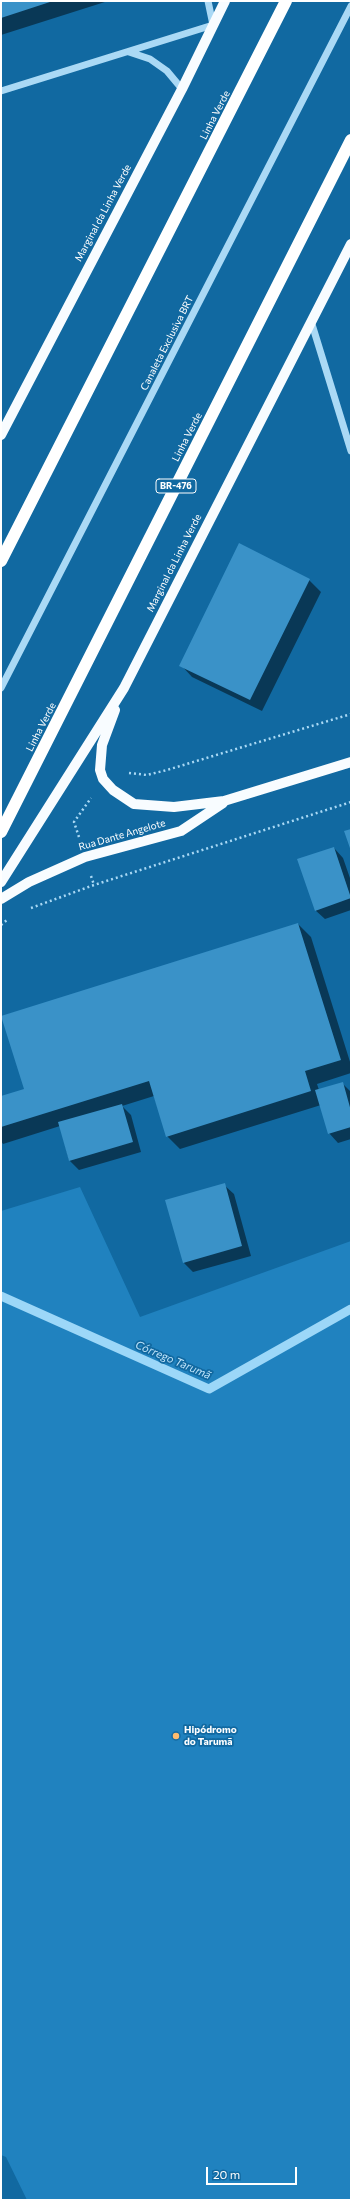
<!DOCTYPE html>
<meta charset="utf-8">
<style>
body{margin:0}
#map{position:relative;width:352px;height:2201px;overflow:hidden;background:#1169a1;font-family:Commissioner,sans-serif}
canvas{display:block}
.frame{position:absolute;inset:0;border:2px solid #fff;pointer-events:none}
.scale{position:absolute;left:206px;top:2167px;width:91px;height:18px;box-sizing:border-box;border:2px solid #fff;border-top:0;padding-left:5px;font-size:12px;line-height:14px;white-space:nowrap;color:#fff;-webkit-text-stroke:3px #1169a1;paint-order:stroke}
</style>
<div id="map">
<canvas width="352" height="2201"></canvas>
<div class="frame"></div>
<div class="scale">20 m</div>
</div>
<script>
const context = document.querySelector('canvas').getContext('2d');
context.lineJoin = 'round';
function fillPath(path, color) { context.fillStyle = color; context.fill(path, 'evenodd'); }
const poly = rows => new Path2D(rows.map(r => 'M' + r).join(''));
function trace(path, color, width, dash) { context.strokeStyle = color; context.lineWidth = width; context.lineCap = dash ? 'butt' : 'round'; context.setLineDash(dash || []); context.stroke(path); }
function label(font, color, halo, rows, align = 'center') {
  context.font = font + ' Commissioner,sans-serif'; context.lineWidth = 3.5; context.setLineDash([]); context.textBaseline = 'middle'; context.strokeStyle = halo; context.fillStyle = color; for (const [text, x, y, turn = 0] of rows) {
    context.save(); context.translate(x, y); context.rotate((+turn || 0) * Math.PI / 180); context.textAlign = isNaN(turn) ? turn : align; if (halo) context.strokeText(text, 0, 0); context.fillText(text, 0, 0); context.restore();
  }
}
const green = poly([
 [80,1187,140,1317,351,1241,351,2200,27,2200,6,2157,1,2155,1,1211]
]);
const shadow = poly([
 [1,1,108,1,1,35],
 [240,545,309,580,321,592,262,711,192,677,181,665],
 [334,848,343,858,351,881,351,910,325,919,315,910],
 [298,924,311,937,351,1065,351,1073,317,1084,319,1090,342,1083,351,1092,351,1139,338,1143,329,1133,321,1105,180,1149,167,1136,154,1096,122,1106,131,1115,141,1152,79,1170,69,1160,60,1126,3,1144,1,1141,1,1097,25,1090],
 [224,1185,234,1194,251,1256,193,1272,184,1263]
]);
const stream = poly([
 [1,1296,209,1389,351,1309]
]);
const building = poly([
 [1,1,53,1,1,18],
 [239,543,310,579,250,700,179,666],
 [351,829,351,851,344,831],
 [334,847,351,898,315,911,297,859],
 [298,923,341,1060,305,1071,311,1091,166,1137,149,1081,1,1127,1,1096,24,1089,1,1016],
 [343,1082,351,1111,351,1127,328,1134,315,1090],
 [122,1104,133,1142,69,1161,58,1122],
 [225,1183,242,1246,183,1263,165,1200]
]);
const path = poly([
 [129,773,147,775,167,770,351,714],
 [79,837,74,822,91,798],
 [91,876,94,885],
 [31,908,94,885,351,802],
 [1,925,7,920]
]);
const minor = poly([
 [129,52,150,59,167,71,182,89],
 [1,91,213,25,208,1],
 [311,321,351,451],
 [1,688,351,6]
]);
const major = poly([
 [1,435,182,89,225,1],
 [115,710,102,745,100,770,103,779,113,790,134,804,174,807,224,801,351,762],
 [1,882,124,688,351,244],
 [1,899,29,882,85,857,181,831,223,803]
]);
const highway = poly([
 [1,561,286,1],
 [1,832,351,140]
]);
const markers = [
 [176,1736,4,"#ffbc6e"]
];
const shields = [
 [176,486,40]
];
const shieldNames = [
 ["BR-476",176,486]
];
const streetNames = [
 ["Linha Verde",215,115,-63],
 ["Marginal da Linha Verde",103,213,-62],
 ["Canaleta Exclusiva BRT",167,343,-63],
 ["Linha Verde",187,437,-63],
 ["Marginal da Linha Verde",174,563,-63],
 ["Linha Verde",41,727,-63],
 ["Rua Dante Angelote",122,835,-16]
];
const poiNames = [
 ["Hipódromo",184,1730],
 ["do Tarumã",184,1742]
];
const waterNames = [
 ["Córrego Tarumã",173,1360,23]
];
fillPath(green, '#2082bf');
fillPath(shadow, '#0007');
trace(stream, '#9cd7f8', 9);
fillPath(building, '#3a92c8');
trace(path, '#aad9f5', 2.5, [2, 3]);
trace(minor, '#aad9f5', 7);
trace(major, '#f8fcff', 10);
trace(highway, '#fff', 12);
for (const [x, y, r, color] of markers) { const dot = new Path2D(); dot.arc(x, y, r, 0, 2 * Math.PI); context.fillStyle = color; context.fill(dot); trace(dot, '#1169a1', 1.5); }
for (const [x, y, w] of shields) { const box = new Path2D(); box.roundRect(x - w / 2, y - 7, w, 14, 3); context.fillStyle = '#1169a1'; context.fill(box); trace(box, '#fff', 1); }
label('bold 9px', '#fff', null, shieldNames);
label('10px', '#fff', '#1169a1', streetNames);
label('bold 10px', '#fff', '#1169a1', poiNames, 'left');
label('italic 11px', '#c2e6fc', '#1169a1', waterNames);
</script>
